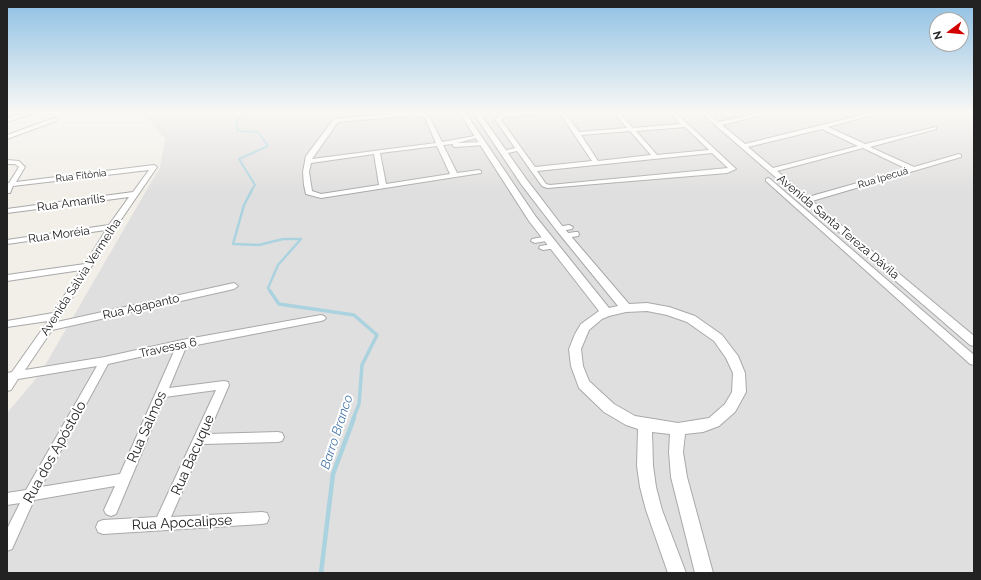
<!DOCTYPE html>
<meta charset="utf-8">
<style>
body{margin:0}
#map{position:relative;width:981px;height:580px;overflow:hidden;background:#f2efe9;font-family:Raleway,sans-serif}
canvas{display:block}
.frame{position:absolute;inset:0;border:8px solid #222;pointer-events:none}
.north{position:absolute;left:929px;top:12px;width:40px;height:40px;box-sizing:border-box;background:#fff;border:1px solid #a7a7a7;border-radius:50%;rotate:254deg;font-size:11px;font-weight:700;line-height:16px;text-align:center;color:#222}
.north::after{content:'';display:block;margin:auto;width:14px;height:18px;background:#d40000;clip-path:polygon(50% 0,100% 100%,50% 72%,0 100%)}
</style>
<div id="map">
<canvas width="981" height="580"></canvas>
<div class="frame"></div>
<div class="north">N</div>
</div>
<script>
const context = document.querySelector('canvas').getContext('2d');
context.lineJoin = 'round';
function fillPath(path, color) { context.fillStyle = color; context.fill(path, 'evenodd'); }
const poly = rows => new Path2D(rows.map(r => 'M' + r).join(''));
function trace(path, color, width, dash) { context.strokeStyle = color; context.lineWidth = width; context.lineCap = dash ? 'butt' : 'round'; context.setLineDash(dash || []); context.stroke(path); }
function label(font, color, halo, rows, align = 'center') {
  context.font = font + ' Raleway,sans-serif'; context.lineWidth = 4; context.setLineDash([]); context.textBaseline = 'middle'; context.strokeStyle = halo; context.fillStyle = color; for (const [text, x, y, turn = 0] of rows) {
    context.save(); context.translate(x, y); context.rotate((+turn || 0) * Math.PI / 180); context.textAlign = isNaN(turn) ? turn : align; if (halo) context.strokeText(text, 0, 0); context.fillText(text, 0, 0); context.restore();
  }
}
const residential = poly([
 [141,112,974,112,974,573,7,573,7,413,40,374,160,167,165,139]
]);
const streamFar3 = poly([
 [249,112,236,121,238,131,258,132,268,146,239,159,255,185,251,191]
]);
const streamFar2 = poly([
 [252,190,244,205,233,244,259,245,283,239,301,239,278,265,268,288,271,292]
]);
const streamFar1 = poly([
 [270,291,279,304,354,315,377,335,362,365,359,404,353,419]
]);
const stream = poly([
 [321,573,333,474,354,418]
]);
const minor = poly([
 [29,112,38,112,7,122,7,118,29,112],
 [410,112,422,112,429,116,442,142,480,135,480,137,457,143,483,142,486,144,485,145,455,147,453,146,453,144,443,145,457,173,479,170,481,171,481,173,321,198,306,194,304,185,303,172,306,156,334,119,410,112],
 [417,115,425,118,436,143,312,159,338,122,417,115],
 [437,146,450,174,386,184,380,153,437,146],
 [374,154,379,185,321,194,312,191,309,172,311,163,374,154],
 [521,112,542,112,539,114,506,117,501,120,535,167,592,161,559,112,565,112,579,132,627,128,613,112,619,112,633,128,681,124,669,112,675,112,736,169,727,173,547,188,542,186,517,151,503,154,500,152,515,148,495,119,503,114,521,112],
 [685,127,709,150,657,155,636,131,685,127],
 [630,131,651,155,598,161,581,135,630,131],
 [712,153,728,168,550,185,546,184,537,171,712,153],
 [700,112,706,112,718,122,765,112,775,112,722,125,745,144,874,112,884,112,828,127,865,144,936,127,936,129,870,147,914,167,959,154,961,155,961,157,812,201,974,336,974,346,970,345,700,112],
 [822,129,858,146,773,168,748,147,822,129],
 [863,148,907,169,808,197,777,171,863,148],
 [54,118,56,119,56,121,7,139,7,135,54,118],
 [7,160,19,161,25,167,16,182,154,165,157,167,116,227,57,322,234,283,238,286,234,289,52,330,25,370,105,357,182,340,321,315,324,316,326,318,324,320,321,321,186,347,169,388,224,381,228,382,229,385,208,434,278,432,282,433,284,437,282,441,278,442,203,444,171,517,262,512,267,513,269,518,267,523,262,524,103,534,98,532,96,527,98,522,103,520,157,517,216,390,165,397,116,514,111,516,106,514,104,510,115,486,34,500,12,549,7,551,7,529,20,503,7,505,7,493,26,490,97,366,18,379,11,390,7,391,7,373,12,372,48,321,7,327,7,321,53,313,81,270,7,281,7,275,85,264,106,230,7,244,7,240,109,225,129,197,7,213,7,209,133,192,149,170,13,186,10,193,7,193,7,183,9,183,19,167,15,164,7,164,7,160],
 [175,349,120,474,41,487,108,364,175,349],
 [768,178,770,179,974,355,974,365,970,364,766,181,766,179,768,178],
 [569,225,573,227,572,229,560,231,556,229,557,227,569,225],
 [575,232,578,232,579,234,578,236,566,238,562,236,563,234,575,232],
 [548,236,552,238,551,240,535,243,531,241,532,239,548,236],
 [553,244,557,246,556,248,543,250,539,248,540,246,553,244]
]);
const tertiary = poly([
 [459,112,465,112,536,217,609,308,618,306,557,231,521,184,473,112,479,112,527,180,563,227,629,304,647,303,669,307,695,316,722,335,738,356,745,373,746,392,735,412,719,426,703,432,685,434,683,452,687,477,713,573,695,573,671,477,669,452,670,434,652,432,653,466,656,487,662,510,686,573,668,573,646,510,640,487,637,466,638,429,626,425,604,412,579,388,571,366,569,349,575,334,581,324,599,311,529,221,459,112],
 [647,311,667,315,687,322,714,341,726,358,733,373,732,392,725,404,709,418,678,423,635,416,614,404,589,381,583,366,581,349,589,330,602,319,609,316,626,312,647,311]
]);
const farStreetnames = [
 ["Rua Fitônia",81,176,-7],
 ["Rua Ipecuá",883,178,-17]
];
const streetNames = [
 ["Rua Amarílis",71,203,-8],
 ["Avenida Santa Tereza Dávila",838,227,40],
 ["Rua Moréia",59,235,-8],
 ["Avenida Sálvia Vermelha",81,277,-57],
 ["Rua Agapanto",141,307,-13],
 ["Travessa 6",168,348,-12]
];
const waterNames = [
 ["Barro Branco",337,432,-72]
];
const nearStreetnames = [
 ["Rua Salmos",147,427,-66],
 ["Rua dos Apóstolo",55,452,-61],
 ["Rua Bacuque",193,455,-66],
 ["Rua Apocalipse",182,523,-3]
];
fillPath(residential, '#e0dfdf');
trace(streamFar3, '#aad3df', 2);
trace(streamFar2, '#aad3df', 2.5);
trace(streamFar1, '#aad3df', 3.5);
trace(stream, '#aad3df', 4.5);
trace(minor, '#a9a9a9', 2);
trace(tertiary, '#a9a9a9', 2);
fillPath(minor, '#fff');
fillPath(tertiary, '#fff');
const sky = context.createLinearGradient(0, 0, 0, 193);
sky.addColorStop(0, '#8fc0e4');
sky.addColorStop(0.58, '#f9f8f5');
sky.addColorStop(1, '#f9f8f500');
context.fillStyle = sky;
context.fillRect(0, 0, 981, 193);
label('10px', '#222', '#fff', farStreetnames);
label('12px', '#222', '#fff', streetNames);
label('italic 13px', '#4a7aab', '#fff', waterNames);
label('14px', '#222', '#fff', nearStreetnames);
</script>
